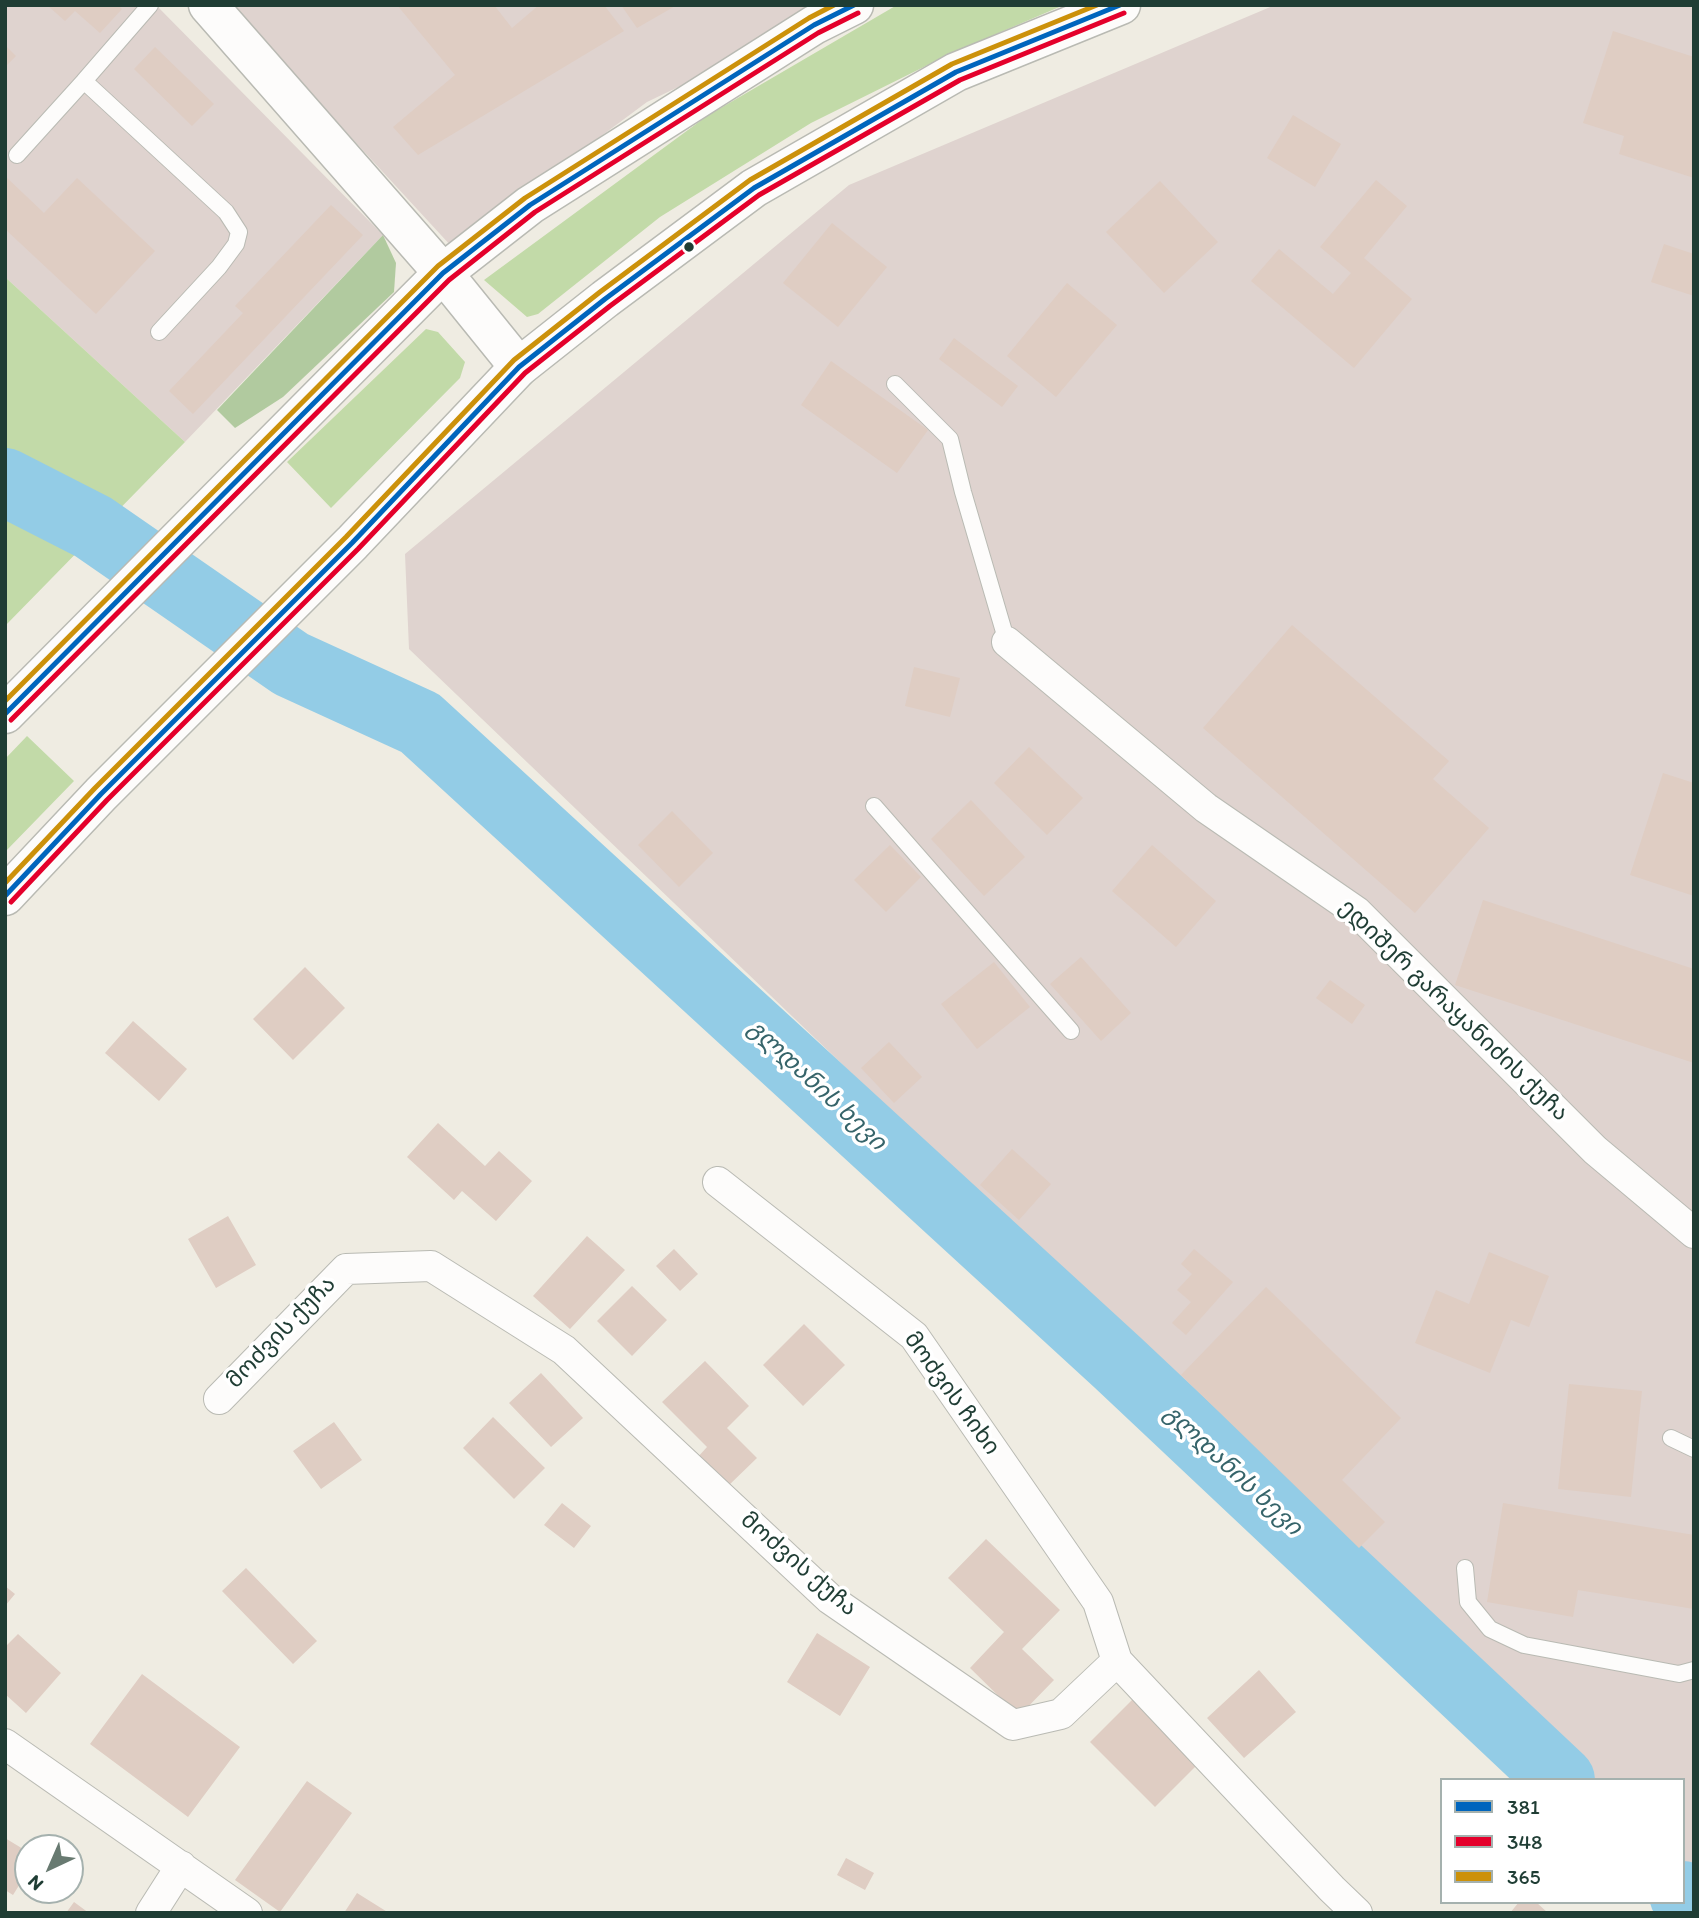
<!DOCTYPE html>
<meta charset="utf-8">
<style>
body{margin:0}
#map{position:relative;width:1699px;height:1918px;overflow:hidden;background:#efece2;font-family:Itim,sans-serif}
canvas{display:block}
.frame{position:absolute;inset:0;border:7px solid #1f3d34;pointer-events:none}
.legend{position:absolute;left:1440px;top:1778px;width:245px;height:126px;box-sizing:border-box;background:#fff;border:2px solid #a5b1ae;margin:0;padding:9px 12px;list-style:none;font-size:21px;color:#1f3d34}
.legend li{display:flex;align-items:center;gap:14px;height:35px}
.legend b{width:35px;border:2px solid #a5b1ae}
.north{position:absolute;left:14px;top:1834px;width:70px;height:70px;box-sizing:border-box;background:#fff;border:2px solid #a5b1ae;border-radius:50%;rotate:224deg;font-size:19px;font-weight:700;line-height:28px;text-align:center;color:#1f3d34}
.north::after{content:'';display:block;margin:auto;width:24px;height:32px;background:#687a71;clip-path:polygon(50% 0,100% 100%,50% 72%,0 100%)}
</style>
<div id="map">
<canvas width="1699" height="1918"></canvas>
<div class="frame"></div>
<ul class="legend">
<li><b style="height:9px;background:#0065bd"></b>381</li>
<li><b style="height:9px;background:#e4002b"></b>348</li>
<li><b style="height:9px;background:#cc910a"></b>365</li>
</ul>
<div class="north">N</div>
</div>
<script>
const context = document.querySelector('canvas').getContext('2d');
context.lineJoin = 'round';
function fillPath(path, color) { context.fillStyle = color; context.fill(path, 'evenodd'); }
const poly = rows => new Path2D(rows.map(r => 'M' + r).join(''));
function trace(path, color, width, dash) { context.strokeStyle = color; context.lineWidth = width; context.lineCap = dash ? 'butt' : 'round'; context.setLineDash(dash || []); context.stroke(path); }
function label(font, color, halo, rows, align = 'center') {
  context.font = font + ' Itim,"Noto Sans Georgian",sans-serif'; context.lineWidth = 7; context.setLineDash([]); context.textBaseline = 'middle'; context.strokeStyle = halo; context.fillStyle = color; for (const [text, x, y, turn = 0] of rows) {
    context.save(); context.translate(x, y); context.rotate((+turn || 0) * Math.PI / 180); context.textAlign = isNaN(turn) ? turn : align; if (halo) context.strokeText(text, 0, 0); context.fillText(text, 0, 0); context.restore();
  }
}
const industrial = poly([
 [5,5,156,5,383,235,185,442,5,277],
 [229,5,849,5,647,102,452,247],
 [1275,5,1694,5,1694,1880,1683,1870,1683,1780,1589,1780,409,649,405,554,849,185]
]);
const green = poly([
 [897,5,1064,5,952,53,811,123,660,217,538,314,527,317,484,280,707,116],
 [5,277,185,442,5,626],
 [426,329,438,332,465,362,460,378,331,508,287,462],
 [27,736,74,781,5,852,5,759]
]);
const forest = poly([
 [383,235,396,263,394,292,283,397,235,428,217,410]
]);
const river = poly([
 [5,482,93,527,291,664,420,723,1118,1363,1561,1780],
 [1683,1895,1694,1905]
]);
const building = poly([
 [47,5,118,5,122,9,100,33,75,11,65,21],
 [397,5,494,5,512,28,539,5,604,5,624,31,418,155,393,127,455,75],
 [621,5,677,5,637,28],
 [1613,31,1694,57,1694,178,1619,154,1624,136,1583,123],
 [5,45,16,56,5,67],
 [155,47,214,104,192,126,134,69],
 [1293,115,1341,144,1315,187,1267,158],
 [5,176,44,213,77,178,155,251,96,314,5,229],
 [1376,180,1407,206,1364,258,1412,299,1354,368,1251,281,1279,249,1333,294,1351,273,1320,247],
 [1160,181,1218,242,1164,293,1106,232],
 [331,205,363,235,193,414,169,391,243,313,235,306],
 [832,223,887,267,838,327,783,283],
 [1664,244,1694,254,1694,296,1651,282],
 [1067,283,1117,325,1056,397,1007,356],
 [954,338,1018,386,1002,407,939,359],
 [831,361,928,430,897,473,801,405],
 [1292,625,1449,761,1433,779,1489,828,1415,913,1203,728],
 [914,667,960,678,950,717,905,706],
 [1029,747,1083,798,1047,835,994,783],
 [1663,773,1694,783,1694,896,1630,875],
 [971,800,1025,857,984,896,931,839],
 [672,811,713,853,679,887,638,845],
 [890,845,921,877,886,912,854,880],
 [1152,845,1216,901,1176,947,1112,891],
 [1483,900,1694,969,1694,1063,1455,985],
 [1081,957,1131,1013,1101,1041,1050,984],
 [994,962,1030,1007,977,1049,941,1004],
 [305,967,345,1008,293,1060,253,1019],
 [1330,980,1365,1005,1352,1024,1316,998],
 [133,1021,187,1069,159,1101,105,1053],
 [889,1042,922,1077,894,1103,861,1068],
 [438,1123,485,1166,499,1151,532,1181,496,1221,462,1191,454,1200,407,1157],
 [1012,1149,1051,1184,1019,1220,980,1185],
 [228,1216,256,1265,216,1288,188,1239],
 [587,1236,625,1270,570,1329,533,1296],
 [674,1249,698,1274,680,1291,656,1266],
 [1194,1249,1233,1282,1186,1335,1172,1323,1191,1302,1177,1290,1192,1274,1181,1264],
 [1489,1252,1549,1276,1529,1327,1511,1320,1490,1373,1415,1343,1436,1290,1469,1304],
 [632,1286,667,1320,632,1356,597,1321],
 [1266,1287,1401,1418,1342,1480,1385,1522,1359,1548,1181,1375],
 [804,1324,845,1365,803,1406,763,1365],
 [705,1361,749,1406,727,1428,757,1458,726,1488,697,1458,707,1447,662,1402],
 [541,1373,583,1418,551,1447,509,1403],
 [1569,1384,1642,1391,1631,1497,1558,1489],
 [493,1417,545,1468,514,1499,463,1448],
 [334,1422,362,1460,321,1489,293,1451],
 [562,1503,591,1526,574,1548,544,1525],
 [1503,1503,1694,1535,1694,1609,1578,1590,1573,1617,1487,1602],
 [986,1539,1060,1610,1022,1649,1054,1680,1019,1716,970,1668,1004,1632,948,1578],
 [246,1568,317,1641,293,1664,222,1591],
 [5,1586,15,1594,5,1606],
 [817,1633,870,1667,840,1716,787,1682],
 [18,1634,61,1673,26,1713,5,1694,5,1647],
 [1259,1670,1296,1712,1244,1758,1207,1718],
 [142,1674,240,1747,188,1817,90,1744],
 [1138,1694,1203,1759,1155,1807,1090,1742],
 [307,1781,352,1813,280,1912,235,1880],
 [5,1838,28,1852,28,1871,13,1895,5,1890],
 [846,1858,874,1873,865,1890,837,1875],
 [357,1893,389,1913,344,1913],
 [74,1902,89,1913,66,1913],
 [1519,1902,1536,1902,1548,1913,1510,1913]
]);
const service = poly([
 [150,5,84,81,226,212,239,232,236,244,219,267,159,332],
 [17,155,84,81],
 [895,384,950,439,963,492,1007,642],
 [874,806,1071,1031],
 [1671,1438,1694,1449],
 [1465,1568,1468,1602,1490,1629,1524,1645,1679,1674,1694,1670]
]);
const minor = poly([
 [1007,642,1206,808,1357,912,1595,1150,1694,1233],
 [718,1182,914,1336,1098,1602,1117,1661,1332,1889,1357,1913],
 [219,1399,346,1269,431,1266,564,1350,830,1599,1013,1725,1061,1714,1117,1661],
 [5,1744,247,1913],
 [151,1913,181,1866]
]);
const tertiary = poly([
 [208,5,443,273,519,367]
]);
const secondary = poly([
 [5,714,443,273,530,205,814,25,854,5],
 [5,896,101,794,352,543,519,367,605,299,754,188,956,72,1121,5]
]);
const bus1 = poly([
 [5,714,443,273,530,205,814,25,854,5],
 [5,896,101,794,352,543,519,367,605,299,754,188,956,72,1120,5]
]);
const bus2 = poly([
 [11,720,449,280,535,212,818,33,858,13],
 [11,902,107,800,358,549,525,373,610,306,759,195,960,80,1124,13]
]);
const bus3 = poly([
 [5,701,438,266,525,198,809,18,834,5],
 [5,883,95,788,346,537,514,360,600,292,750,180,952,64,1097,5]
]);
const markers = [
 [689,247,6,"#1f3d34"]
];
const streetNames = [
 ["ედიშერ გარაყანიძის ქუჩა",1453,1011,44],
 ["მოძვის ქუჩა",282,1333,-46],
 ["მოძვის ჩიხი",951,1394,54],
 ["მოძვის ქუჩა",798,1565,41]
];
const waterNames = [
 ["გლდანის ხევი",816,1086,43],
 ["გლდანის ხევი",1232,1471,43]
];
fillPath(industrial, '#dfd3cf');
fillPath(green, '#c2daa8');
fillPath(forest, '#b1ca9f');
trace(river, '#93cce6', 68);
fillPath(building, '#dfcdc3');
trace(service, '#b9bab3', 18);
trace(minor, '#b9bab3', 32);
trace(tertiary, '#b9bab3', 41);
trace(secondary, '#b9bab3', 41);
trace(service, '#fdfcfb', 16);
trace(minor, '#fdfcfb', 30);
trace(tertiary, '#fdfcfb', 38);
trace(secondary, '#fdfcfb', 38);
trace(bus1, '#0065bd', 5);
trace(bus2, '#e4002b', 5);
trace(bus3, '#cc910a', 5);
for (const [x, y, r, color] of markers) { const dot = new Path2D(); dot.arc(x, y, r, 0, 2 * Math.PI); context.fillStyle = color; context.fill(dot); trace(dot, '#fff', 2.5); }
label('23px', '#1f3d34', '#fff', streetNames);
label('italic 24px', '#36646a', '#fff', waterNames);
</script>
